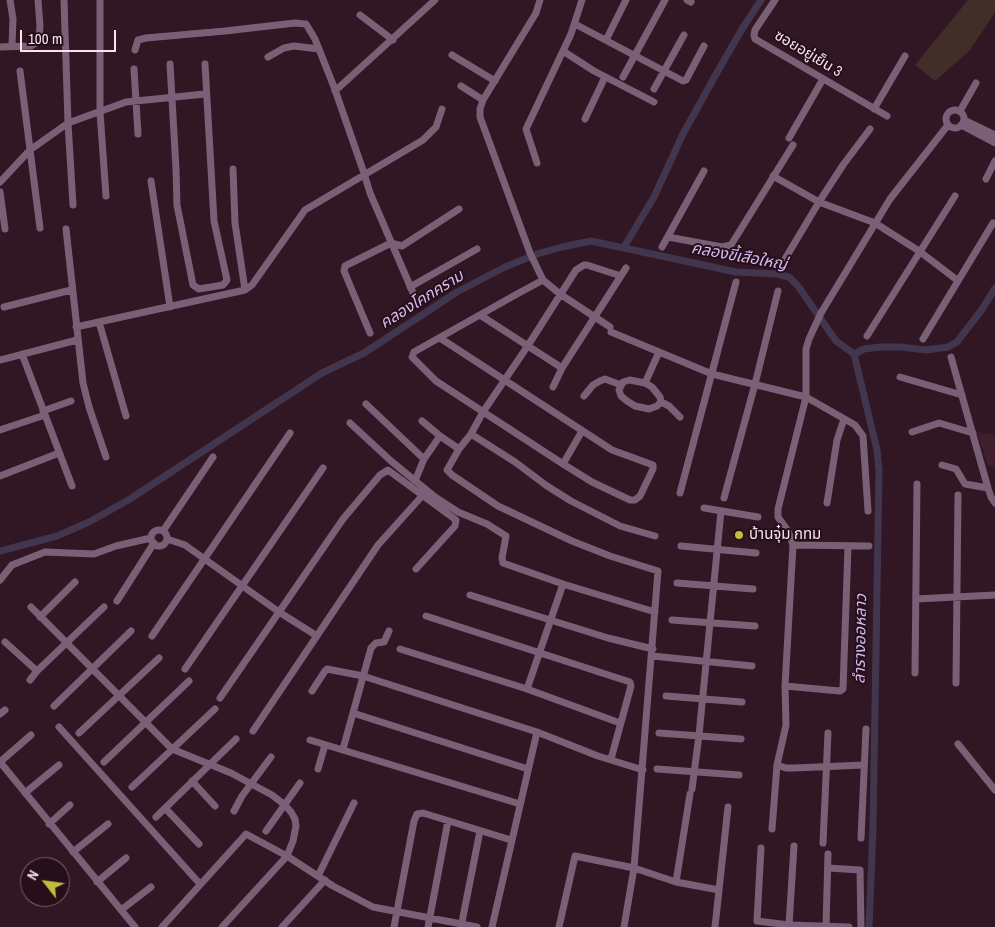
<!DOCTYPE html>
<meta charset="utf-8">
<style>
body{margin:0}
#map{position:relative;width:995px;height:927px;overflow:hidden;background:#301723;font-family:"Archivo Narrow",sans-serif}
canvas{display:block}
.north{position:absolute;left:20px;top:857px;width:50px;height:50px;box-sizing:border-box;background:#260e1a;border:1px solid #7a646e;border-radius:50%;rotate:300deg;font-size:14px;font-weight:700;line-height:20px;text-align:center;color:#f7e5ec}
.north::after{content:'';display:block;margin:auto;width:18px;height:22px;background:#c4bc3e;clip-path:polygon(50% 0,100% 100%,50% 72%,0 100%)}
.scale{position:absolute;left:20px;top:30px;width:96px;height:22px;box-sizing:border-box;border:2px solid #f7e5ec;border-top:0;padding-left:6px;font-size:15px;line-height:18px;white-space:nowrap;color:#f7e5ec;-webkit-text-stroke:4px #260e1a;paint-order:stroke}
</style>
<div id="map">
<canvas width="995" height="927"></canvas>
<div class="north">N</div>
<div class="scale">100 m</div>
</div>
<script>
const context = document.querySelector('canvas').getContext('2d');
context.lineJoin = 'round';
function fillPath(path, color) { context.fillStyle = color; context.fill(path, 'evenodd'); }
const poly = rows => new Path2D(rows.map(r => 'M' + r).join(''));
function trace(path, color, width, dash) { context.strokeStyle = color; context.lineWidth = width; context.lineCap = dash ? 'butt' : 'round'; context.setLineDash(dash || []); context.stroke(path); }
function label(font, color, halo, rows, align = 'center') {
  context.font = font + ' "Archivo Narrow","Noto Sans Thai",sans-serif'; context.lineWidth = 4; context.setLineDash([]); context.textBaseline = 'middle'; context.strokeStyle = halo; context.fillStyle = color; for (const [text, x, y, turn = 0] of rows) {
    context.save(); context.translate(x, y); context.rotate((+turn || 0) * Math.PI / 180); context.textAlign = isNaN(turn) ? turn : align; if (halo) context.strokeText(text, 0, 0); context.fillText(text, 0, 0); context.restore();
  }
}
const built = poly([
 [977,432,995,435,995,468,988,466]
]);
const green = poly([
 [968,0,995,0,995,13,969,51,935,81,915,65]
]);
const canal = poly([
 [624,247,654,197,683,134,715,76,742,29,761,0],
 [854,354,877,450,879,471,873,827,869,927],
 [854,354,864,349,880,347,900,347,926,350,948,347,957,342,983,308,995,288],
 [0,551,57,536,89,522,130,499,322,373,364,353,457,292,505,267,537,254,562,247,591,241,736,272,777,274,789,277,798,286,836,341,854,354]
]);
const street = poly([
 [10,0,13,19,12,46],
 [64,0,68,123,73,205],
 [100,0,100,112,106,196],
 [540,0,536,13,483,100,480,109,480,117,530,253,543,280,560,294,610,327],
 [687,0,691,2],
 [775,0,755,30,754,35,755,39,887,116],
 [360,15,393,40],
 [575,24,683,81,686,80,704,46],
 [606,40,626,0],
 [0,47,31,46,36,43,39,39,40,26,38,0],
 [135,50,138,40,146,38,225,31,295,23,306,24,315,39,334,87,364,173,370,193,417,302],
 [563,51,594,71,654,102],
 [452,55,495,81],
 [268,57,284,48,294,46,319,49],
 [170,64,176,169,177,205,193,285,199,289,223,285,227,280,214,221,205,64],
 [134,69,138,134],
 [20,71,40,228],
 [623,77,665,0],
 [461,86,483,100],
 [654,89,684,35],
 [335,91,435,0],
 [874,109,905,56],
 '946 119a9 9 0 1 1 18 0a9 9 0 1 1-18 0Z',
 [960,111,976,83],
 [585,119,605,77],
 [964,120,995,135],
 [961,125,995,143],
 [789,138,823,79],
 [537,163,526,129,571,34,582,0],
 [233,169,235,223,245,290],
 [773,176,819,202,875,223,919,251,957,280],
 [986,179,995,161],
 [151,181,170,307],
 [0,182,30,150,68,123,126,102,205,94],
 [0,192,5,229],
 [66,229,83,383,89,407,106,457],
 [668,237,722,247,731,245,793,145],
 [662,247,704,171],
 [785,259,819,202,843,165,870,129],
 [621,276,587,265,584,265,576,270,527,347,483,412,471,434,459,449,447,470,452,475,498,506,572,541,610,556,658,571,634,868,624,927],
 [410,287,477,249],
 [4,307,71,290],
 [480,315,562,368],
 [99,322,126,416],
 [76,327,245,290,252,285,305,210,423,140,436,127,442,109],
 [611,332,712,374,806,397,855,425,863,436,868,511],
 [370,333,344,271,345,266,391,243,402,246,459,209],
 [867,336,955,196],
 [440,338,612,450,653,465,653,469,640,496,635,500,630,500,592,482,563,464,436,381,412,357,414,352,517,294,543,280],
 [923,339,993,223],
 [22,354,72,486],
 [951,357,988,488,991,497,995,503],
 [0,360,77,340],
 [900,377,962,395],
 [630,380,645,383,652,387,660,397,661,402,657,406,649,409,635,406,627,401,621,396,619,390,623,382,630,380],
 [645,383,659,352],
 [553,387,562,368,626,268],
 [584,396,593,385,600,381,605,379,621,385],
 [661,402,669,406,680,417],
 [366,404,424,459],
 [43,411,71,401],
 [422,421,440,436,459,449],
 [350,423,391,461,435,497,458,512,487,524,506,536,502,558,503,563,563,584,655,612],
 [0,430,45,415],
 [912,432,939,423,973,433],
 [471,434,515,462,547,486,571,501,620,526,655,536],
 [563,464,582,431],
 [942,465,956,469,965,484,988,488],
 [0,476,59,453],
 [415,481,424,459,440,436],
 [680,493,736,282],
 [724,498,755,384,778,291],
 [827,503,837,440,844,419],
 [704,508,758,517],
 '151 538a8 8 0 1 1 16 0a8 8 0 1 1-16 0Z',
 [163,531,213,457],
 [167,539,185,545,279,612,317,636],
 [793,545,869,546],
 [681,546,756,553],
 [0,580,12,565,45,552,94,554,116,546,151,538],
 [677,583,753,589],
 [470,595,608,638,653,649],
 [916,599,995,595],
 [117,601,154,543],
 [31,607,172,749,231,773,272,795,285,805,291,812,295,819,296,826,293,841,287,856,222,927],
 [426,616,630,682,631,686,611,759],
 [40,617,75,582],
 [672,620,755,626],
 [152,636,290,433],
 [5,642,37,671],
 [400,649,527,689,620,723],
 [652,656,752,666],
 [185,669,323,468],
 [915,673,917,484],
 [30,680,37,671,104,607],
 [956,683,958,495],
 [785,686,840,691,843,689,848,547],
 [527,689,563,584],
 [312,691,325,671,327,669,363,676,537,732,598,756,643,770],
 [666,696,742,702],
 [220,698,343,519,380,475,388,470,456,520,455,526,416,569],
 [54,706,131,631],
 [353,713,528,769],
 [0,714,5,710],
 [59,727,200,884],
 [253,731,378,545,422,496],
 [79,733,159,658],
 [659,733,741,739],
 [310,740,520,804],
 [958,744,995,790],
 [343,749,371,648,376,643,384,642,389,631],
 [0,762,135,927],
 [0,762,31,735],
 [104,762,189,681],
 [777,765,786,768,794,768,864,765],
 [318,769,325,745],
 [657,769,739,775],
 [192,781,215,806],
 [132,787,215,709],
 [692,789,699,735,721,511],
 [25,793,59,765],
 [165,808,199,844],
 [234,811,242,796,271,757],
 [156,817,236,739],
 [49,824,70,805],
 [772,829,777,765,786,725,785,686,793,545,788,531,778,517,778,509,806,397,806,349,809,339,821,313,890,199,948,125],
 [266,831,300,783],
 [861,838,866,729],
 [823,843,828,733],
 [761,848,757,921,789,925,849,927],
 [73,852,108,824],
 [828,868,860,870,861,927],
 [318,876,354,803],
 [97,882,126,858],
 [676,882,690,794],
 [121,910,151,887],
 [789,925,794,846],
 [826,926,828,854],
 [162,927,246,834,287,856,333,886,373,907,477,927],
 [282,927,325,880],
 [394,927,414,821,417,814,423,813,511,840],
 [428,927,448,821],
 [461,927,480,831],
 [492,927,537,732],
 [559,927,575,856,634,868,676,882,719,890],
 [715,927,728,807]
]);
const markers = [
 [739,535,5,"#c4bc3e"]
];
const streetNames = [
 ["ซอยอยู่เย็น 3",808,54,31]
];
const poiNames = [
 ["บ้านจุ๋ม กทม",749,535]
];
const waterNames = [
 ["คลองขี้เสือใหญ่",739,257,10],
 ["คลองโคกคราม",422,300,-32],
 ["ลำรางออหลาว",861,639,-89]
];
fillPath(built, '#3f1f2e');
fillPath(green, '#412e28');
trace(canal, '#42364f', 7);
trace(street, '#796077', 7);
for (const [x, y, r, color] of markers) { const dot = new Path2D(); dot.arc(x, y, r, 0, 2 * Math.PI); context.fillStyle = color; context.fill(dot); trace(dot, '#260e1a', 2); }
label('15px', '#f7e5ec', '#260e1a', streetNames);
label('15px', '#f7e5ec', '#260e1a', poiNames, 'left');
label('italic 16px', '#d3bcef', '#260e1a', waterNames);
</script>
